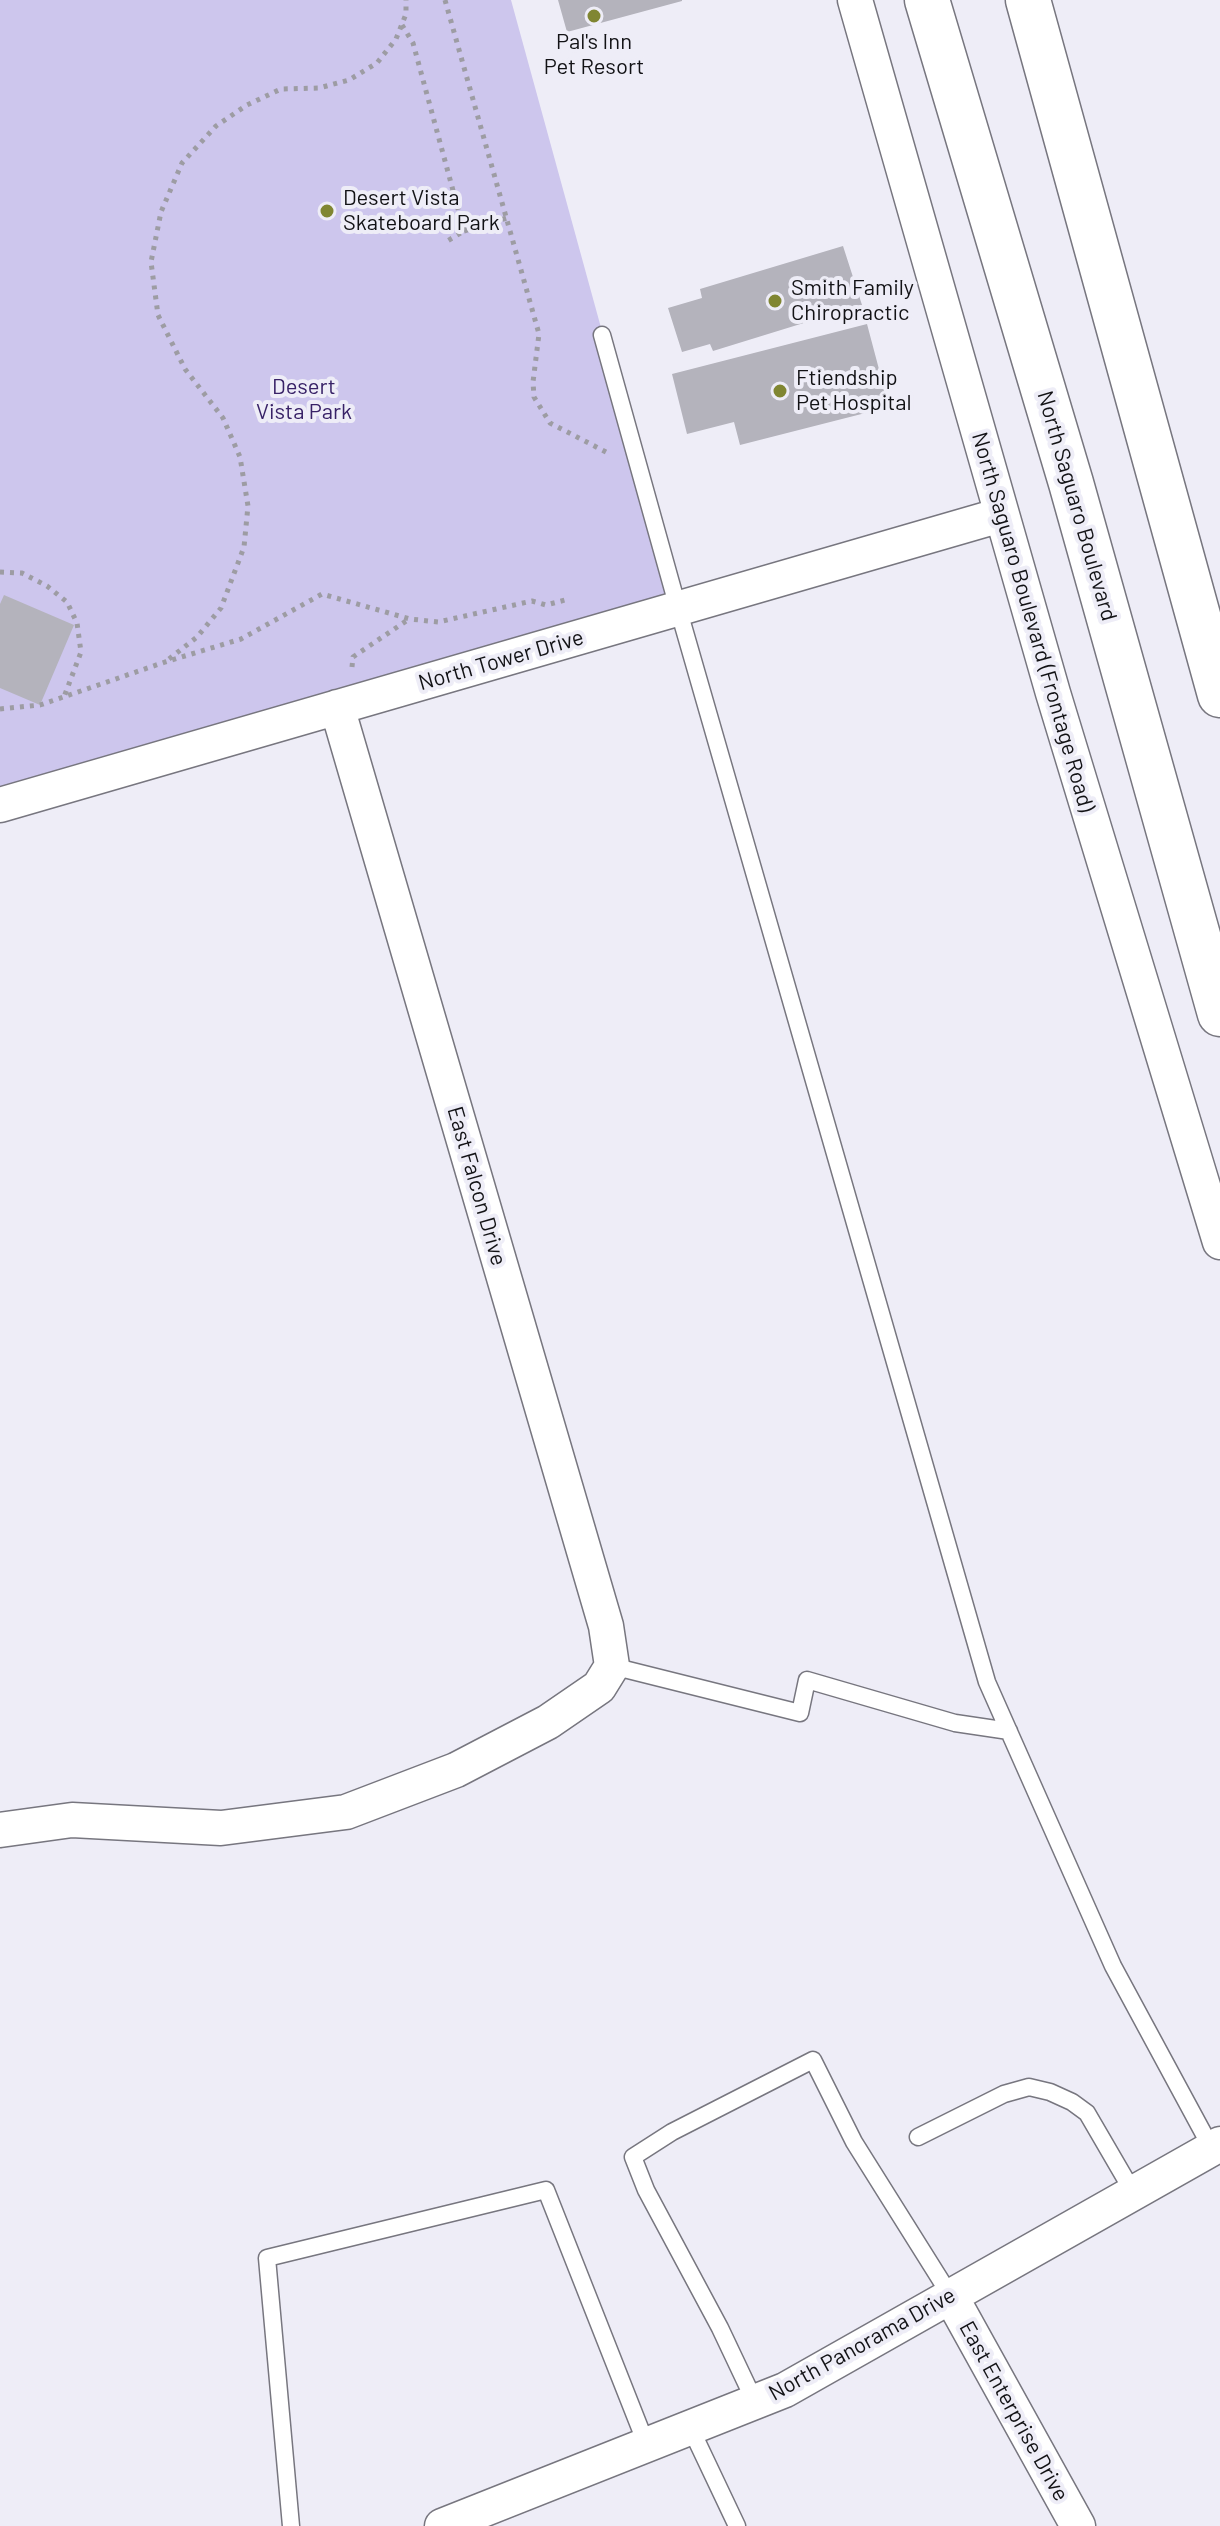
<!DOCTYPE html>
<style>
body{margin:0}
canvas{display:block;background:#eeedf7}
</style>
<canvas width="1220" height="2526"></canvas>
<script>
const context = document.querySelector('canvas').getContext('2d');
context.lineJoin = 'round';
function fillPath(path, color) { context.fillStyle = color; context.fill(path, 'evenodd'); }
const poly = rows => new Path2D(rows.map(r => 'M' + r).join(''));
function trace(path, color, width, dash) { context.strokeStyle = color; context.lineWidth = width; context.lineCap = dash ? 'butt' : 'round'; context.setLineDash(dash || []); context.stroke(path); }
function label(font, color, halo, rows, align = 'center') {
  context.font = font + ' Barlow,sans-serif'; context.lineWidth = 8; context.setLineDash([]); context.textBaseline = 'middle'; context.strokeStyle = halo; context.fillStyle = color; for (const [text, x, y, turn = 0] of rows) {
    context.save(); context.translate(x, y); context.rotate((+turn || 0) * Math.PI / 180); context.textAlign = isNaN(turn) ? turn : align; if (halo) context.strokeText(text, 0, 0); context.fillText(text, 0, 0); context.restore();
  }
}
const green = poly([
 [0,0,511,0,678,608,0,805]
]);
const building = poly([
 [558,0,682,0,682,1,567,32],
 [843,246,862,305,713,351,710,344,682,352,668,308,702,298,700,289],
 [867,324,889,407,740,445,734,422,687,434,672,374],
 [4,595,74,625,40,705,0,688,0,604]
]);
const path = poly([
 [445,0,539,334,533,382,534,397,550,423,606,452],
 [402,25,413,43,464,231,444,243],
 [464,231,507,218],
 [0,572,22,573,47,586,67,602,77,623,81,652,64,697],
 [169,659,197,637,221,608,244,547,248,506,240,457,223,418,185,369,158,315,151,262,161,212,182,163,216,126,247,105,281,89,319,88,349,80,377,63,396,39,406,14,406,0],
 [352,667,353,657,409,619],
 [0,709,40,705,165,662,241,639,322,594,410,619,438,622,532,601,546,605,569,599]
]);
const service = poly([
 [602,335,678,608,987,1682,1113,1966,1213,2151],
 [612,1666,800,1713,807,1680,955,1723,1009,1731],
 [918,2137,1004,2094,1029,2087,1050,2092,1072,2102,1087,2113,1133,2192],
 [755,2402,720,2328,646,2190,633,2157,672,2132,813,2060,854,2142,950,2295],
 [691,2429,737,2526],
 [291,2526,267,2258,546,2190,647,2446]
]);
const minor = poly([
 [855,0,1053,693,1220,1242],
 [0,805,1001,515],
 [0,1830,72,1820,221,1828,346,1812,456,1770,548,1722,599,1687,612,1666,606,1626,337,707],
 [950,2295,1078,2526],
 [442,2526,785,2390,1220,2144]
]);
const secondary = poly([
 [927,0,1071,483,1220,1014],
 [1028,0,1220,695]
]);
const markers = [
 [594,16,8,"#808632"],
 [327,211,8,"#808632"],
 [775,301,8,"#808632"],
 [780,391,8,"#808632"]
];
const poiNames = [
 ["Pal's Inn",594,42,"center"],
 ["Pet Resort",594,67,"center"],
 ["Desert Vista",343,198],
 ["Skateboard Park",343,223],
 ["Smith Family",791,288],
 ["Chiropractic",791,313],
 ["Ftiendship",796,378],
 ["Pet Hospital",796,403]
];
const parkNames = [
 ["Desert",304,387],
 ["Vista Park",304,412]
];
const streetNames = [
 ["North Saguaro Boulevard",1077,506,74],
 ["North Saguaro Boulevard (Frontage Road)",1033,622,74],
 ["North Tower Drive",501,660,-16],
 ["East Falcon Drive",477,1186,74],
 ["North Panorama Drive",862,2344,-29],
 ["East Enterprise Drive",1014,2411,61]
];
fillPath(green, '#cdc6ed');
fillPath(building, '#b4b3bc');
trace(service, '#77767f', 19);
trace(minor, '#77767f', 37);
trace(secondary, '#77767f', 47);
trace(path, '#9d9ca3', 5, [4, 6]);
trace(service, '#fff', 16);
trace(minor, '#fff', 34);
trace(secondary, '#fff', 44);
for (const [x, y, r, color] of markers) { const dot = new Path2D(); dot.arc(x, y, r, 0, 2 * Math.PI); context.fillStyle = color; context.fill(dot); trace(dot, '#eeedf7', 3); }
label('22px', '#121215', '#eeedf7', poiNames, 'left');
label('22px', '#382267', '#eeedf7', parkNames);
label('22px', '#121215', '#eeedf7', streetNames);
</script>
